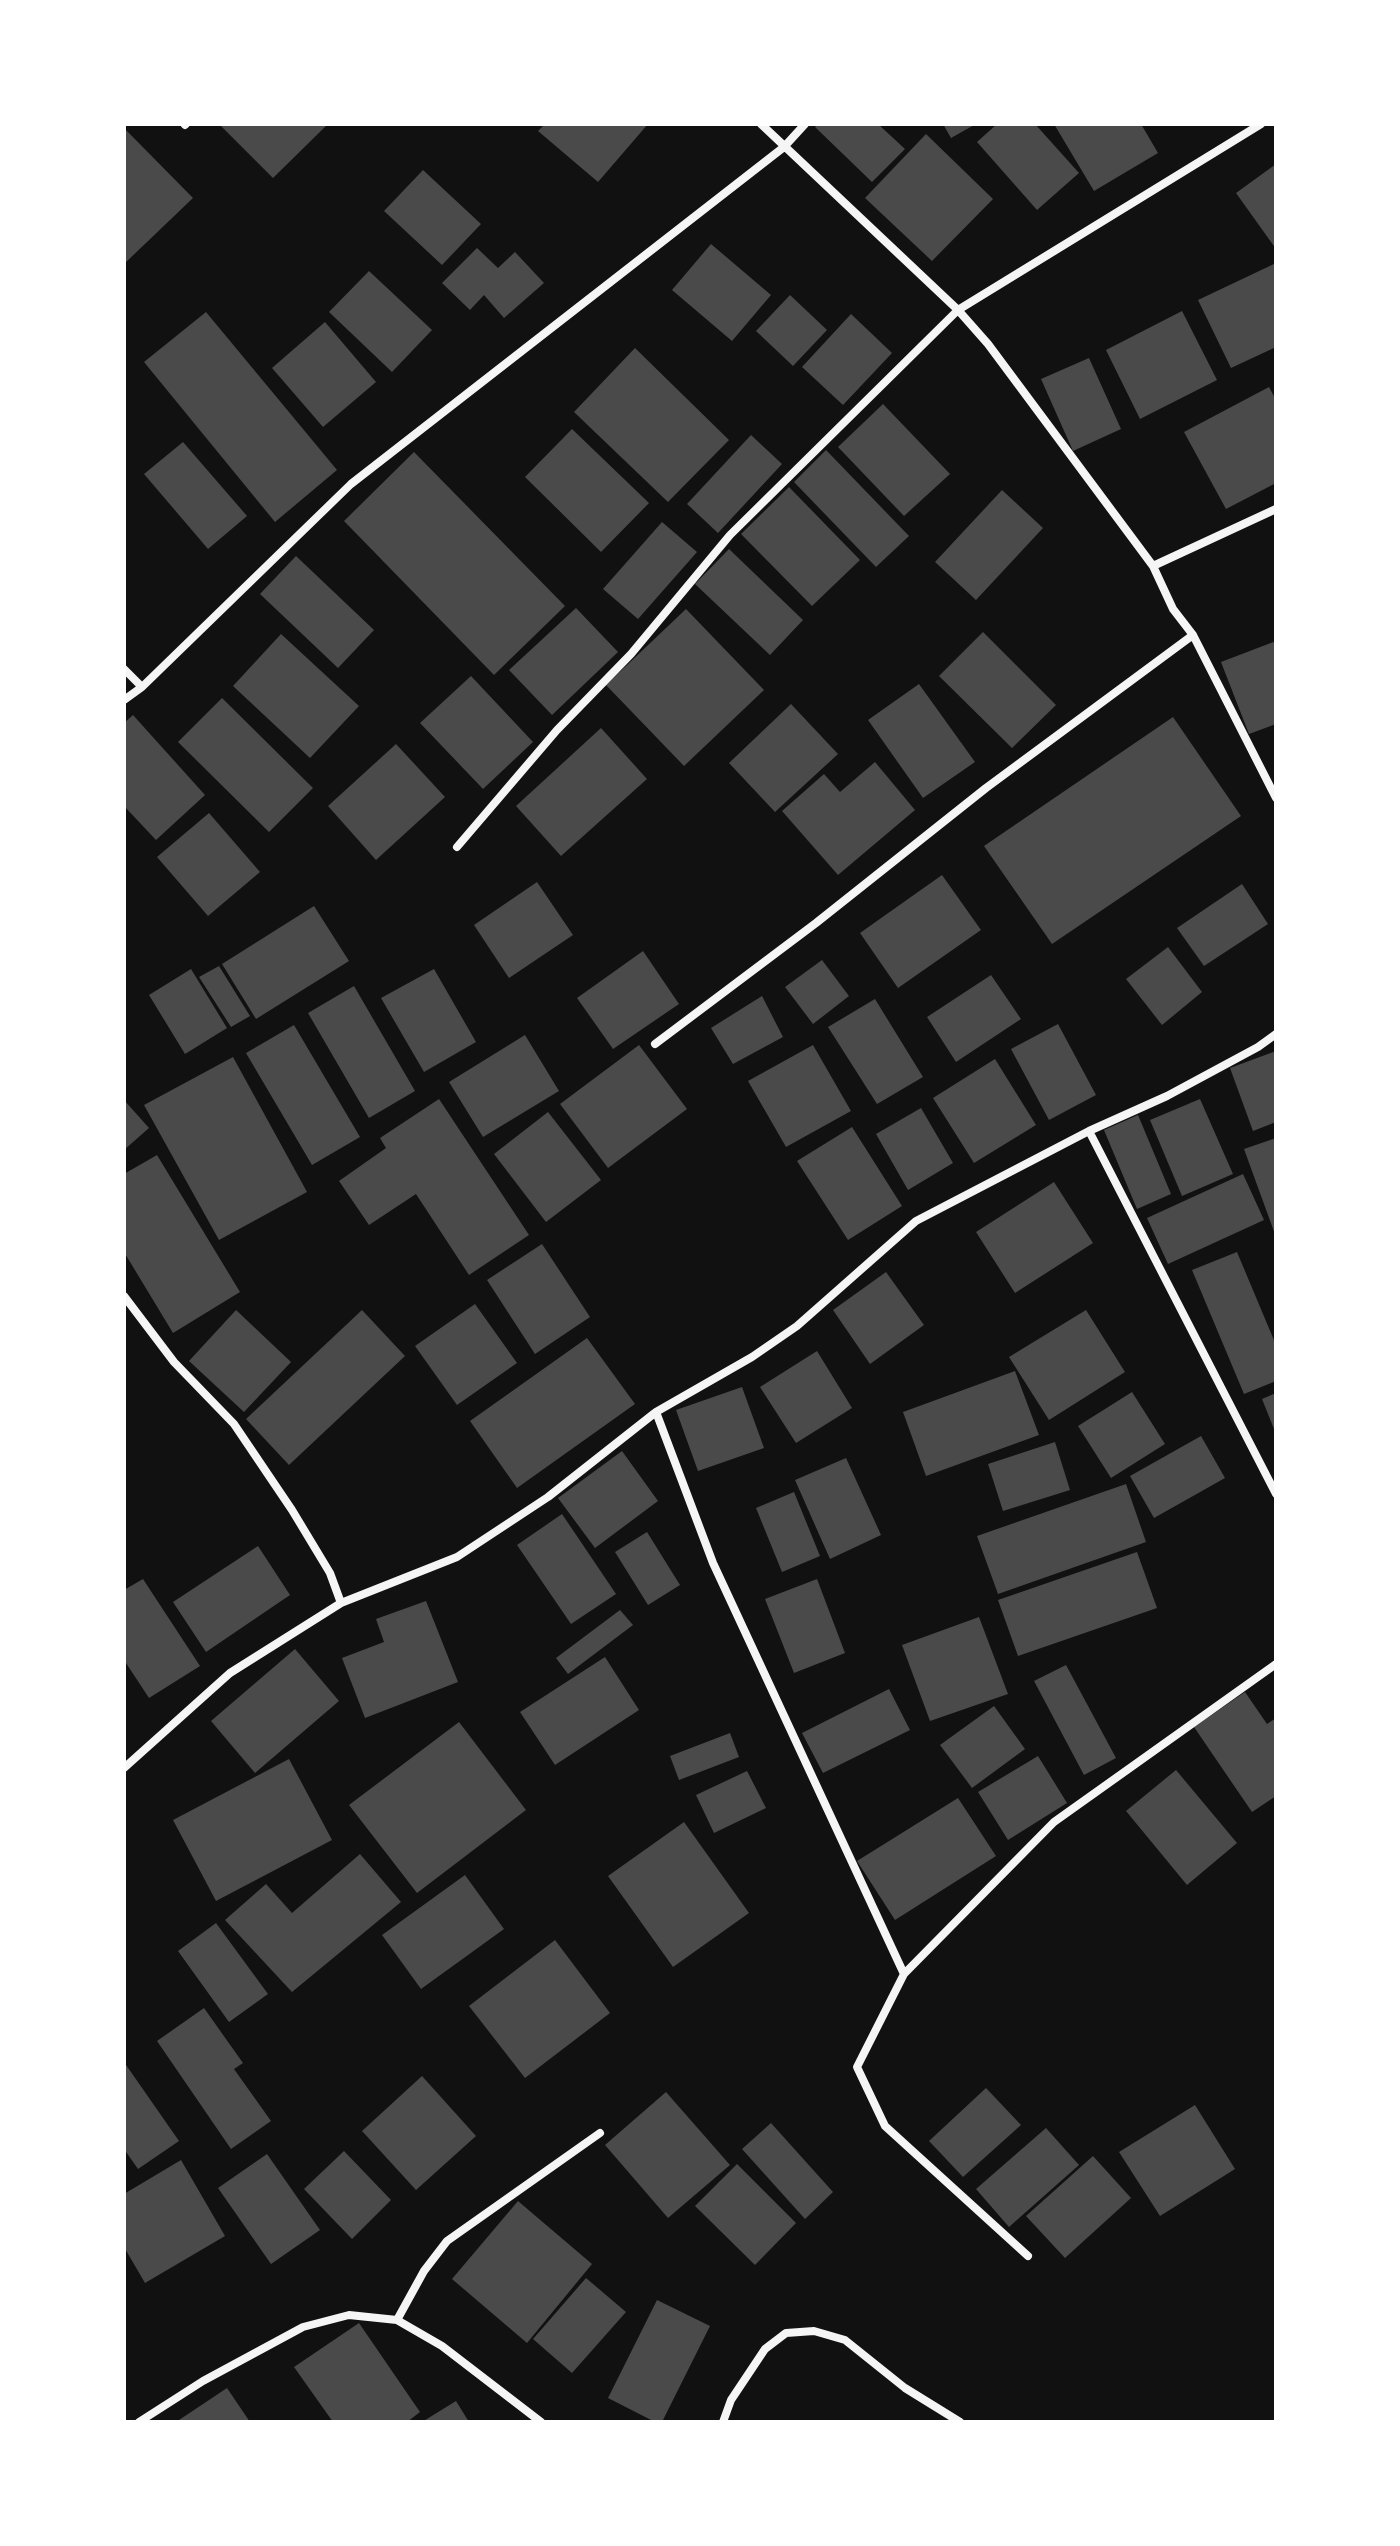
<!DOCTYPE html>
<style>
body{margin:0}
#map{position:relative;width:1400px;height:2546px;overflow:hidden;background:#111;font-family:"PT Sans Narrow",sans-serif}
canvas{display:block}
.frame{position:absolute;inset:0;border:126px solid #fff;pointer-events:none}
</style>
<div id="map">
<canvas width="1400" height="2546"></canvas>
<div class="frame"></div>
</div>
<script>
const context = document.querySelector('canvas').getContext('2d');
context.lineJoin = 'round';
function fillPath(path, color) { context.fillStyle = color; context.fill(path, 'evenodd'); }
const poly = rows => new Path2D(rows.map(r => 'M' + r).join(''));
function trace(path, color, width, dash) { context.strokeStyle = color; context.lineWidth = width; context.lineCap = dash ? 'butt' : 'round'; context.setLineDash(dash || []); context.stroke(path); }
const building = poly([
 [219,124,328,124,273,178],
 [545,124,648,124,598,182,538,131],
 [818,124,878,124,905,149,872,182,815,127],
 [943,124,976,124,951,138],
 [997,124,1035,124,1079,173,1037,210,977,142],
 [1054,124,1141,124,1158,153,1094,191],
 [124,128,193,198,124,264],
 [926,134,993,199,932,261,865,198],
 [1276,164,1276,249,1236,193],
 [423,170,481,224,442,265,384,211],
 [711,244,771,295,732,341,672,290],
 [477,248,498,268,515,252,544,283,504,318,484,295,470,310,442,283],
 [1276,263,1276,347,1231,368,1198,300],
 [369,271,432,330,392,372,329,312],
 [790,295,827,330,793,366,756,331],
 [1182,311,1217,380,1140,419,1106,350],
 [206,312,337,470,275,522,144,362],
 [851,314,892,353,843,405,802,367],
 [325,322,376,382,323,427,272,368],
 [635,348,729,440,668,502,574,412],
 [1089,358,1121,429,1073,451,1041,379],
 [1269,387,1276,400,1276,483,1226,509,1184,432],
 [883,404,950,474,904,516,838,447],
 [572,429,649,503,601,552,525,477],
 [751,435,782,464,718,533,687,504],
 [183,442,247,516,208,549,144,474],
 [826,450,909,536,876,567,794,482],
 [414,452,565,606,494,675,344,521],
 [789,487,860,560,812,606,741,534],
 [1002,490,1043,528,976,600,935,562],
 [662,522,697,552,638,619,603,589],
 [729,549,803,620,770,655,695,584],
 [296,556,374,630,338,668,260,594],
 [576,608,618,652,552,715,509,670],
 [686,609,764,690,684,766,606,685],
 [983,632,1056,705,1012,748,939,676],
 [281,634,359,706,310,758,233,686],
 [1276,641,1276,724,1249,734,1221,662],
 [471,676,533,742,483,789,420,723],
 [919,684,975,762,923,798,868,720],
 [222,698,313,788,269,832,178,742],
 [791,704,838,754,775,812,729,763],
 [133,715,205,795,156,840,124,806,124,723],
 [1173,717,1241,816,1052,944,984,846],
 [601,728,647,779,561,856,516,806],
 [396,744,445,797,376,860,328,806],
 [875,762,915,810,838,875,782,811,824,774,840,792],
 [209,813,260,872,208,916,157,857],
 [942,875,981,930,898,988,860,933],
 [537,882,573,935,509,978,474,925],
 [1242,884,1268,924,1204,966,1177,928],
 [314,906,349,961,256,1019,222,964],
 [1168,947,1202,992,1162,1025,1126,979],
 [643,951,679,1004,613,1049,577,998],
 [822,960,849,996,813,1024,785,987],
 [219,966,250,1016,231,1027,199,977],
 [191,969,227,1028,185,1054,149,995],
 [434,969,476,1042,424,1072,381,998],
 [991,975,1021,1019,956,1062,927,1017],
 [354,986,415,1091,369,1118,308,1013],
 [762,996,783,1037,733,1064,711,1028],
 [875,999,923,1077,877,1104,828,1027],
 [1058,1024,1096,1095,1049,1120,1011,1049],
 [294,1025,360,1137,312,1165,246,1053],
 [525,1035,559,1091,483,1137,449,1082],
 [639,1045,687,1109,608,1168,560,1104],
 [813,1045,851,1111,786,1147,748,1081],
 [1276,1051,1276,1122,1253,1131,1230,1068],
 [233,1057,307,1192,219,1240,144,1105],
 [995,1059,1036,1125,974,1163,933,1098],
 [439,1099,529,1235,469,1275,416,1194,369,1225,339,1181,386,1148,380,1138],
 [1200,1099,1233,1174,1182,1196,1150,1120],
 [124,1100,149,1128,124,1150],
 [921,1108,953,1163,908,1190,876,1134],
 [548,1112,601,1180,546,1222,494,1154],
 [1138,1115,1171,1194,1137,1209,1104,1130],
 [852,1127,902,1206,848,1240,797,1161],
 [1276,1138,1276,1237,1244,1149],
 [157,1155,240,1292,173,1333,124,1252,124,1174],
 [1243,1174,1264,1220,1168,1264,1147,1218],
 [1054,1182,1093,1243,1015,1293,976,1232],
 [542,1244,590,1317,535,1354,487,1280],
 [1237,1252,1276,1345,1276,1381,1244,1394,1192,1270],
 [886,1272,924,1325,870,1364,833,1310],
 [475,1304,517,1363,457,1405,415,1346],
 [236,1310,291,1362,244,1412,189,1361],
 [362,1310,405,1356,289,1465,246,1419],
 [1086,1310,1125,1372,1049,1420,1009,1357],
 [587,1338,635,1404,517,1488,470,1421],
 [817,1351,852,1408,796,1443,760,1387],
 [1015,1371,1039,1435,926,1476,903,1412],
 [742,1387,764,1448,698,1471,676,1410],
 [1132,1392,1165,1444,1111,1478,1078,1426],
 [1276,1393,1276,1434,1262,1399],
 [1201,1436,1225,1478,1154,1518,1130,1476],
 [1055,1442,1070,1490,1003,1511,988,1464],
 [622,1451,658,1501,595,1548,558,1498],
 [846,1458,881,1535,830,1559,795,1480],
 [1126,1484,1146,1542,998,1594,977,1536],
 [794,1492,820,1556,782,1572,756,1508],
 [562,1514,616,1594,571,1624,517,1545],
 [647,1532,680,1585,648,1605,615,1552],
 [258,1546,290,1595,206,1652,173,1602],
 [1137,1552,1157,1608,1018,1656,998,1600],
 [143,1579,200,1666,149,1698,124,1660,124,1590],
 [817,1579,845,1653,794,1673,765,1599],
 [426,1601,458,1682,365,1718,342,1658,384,1642,376,1619],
 [620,1610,633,1625,568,1674,556,1658],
 [979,1617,1008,1694,930,1721,902,1645],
 [295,1649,339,1701,255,1773,211,1721],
 [605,1657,639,1710,555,1765,520,1712],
 [1066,1665,1116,1758,1084,1775,1034,1681],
 [889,1689,910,1730,823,1773,802,1733],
 [1245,1692,1267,1724,1276,1718,1276,1796,1252,1812,1194,1727],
 [994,1706,1025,1749,972,1788,940,1745],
 [459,1722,526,1810,417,1893,349,1805],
 [730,1733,739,1757,679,1780,670,1756],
 [1038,1756,1067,1803,1008,1840,978,1792],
 [289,1759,332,1840,216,1901,173,1820],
 [1176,1770,1237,1843,1187,1885,1126,1811],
 [747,1771,766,1808,714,1833,696,1795],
 [958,1798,996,1856,895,1920,857,1861],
 [684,1822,749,1913,673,1967,608,1876],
 [360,1854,401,1902,292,1992,225,1920,266,1884,292,1913],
 [465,1875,504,1929,421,1989,382,1935],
 [216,1923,268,1994,229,2022,178,1951],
 [555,1940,610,2013,525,2078,469,2006],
 [204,2008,243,2063,234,2069,271,2121,231,2149,157,2041],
 [124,2062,179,2141,138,2169,124,2149],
 [422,2076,476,2136,416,2190,362,2131],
 [986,2088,1021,2125,963,2177,929,2141],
 [666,2092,730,2165,668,2218,605,2145],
 [1195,2105,1235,2169,1160,2216,1119,2152],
 [771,2123,833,2192,805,2219,742,2149],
 [1046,2128,1079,2165,1009,2227,976,2189],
 [344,2151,391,2200,352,2239,304,2189],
 [267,2154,320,2230,271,2264,218,2188],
 [1093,2156,1131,2198,1065,2258,1026,2216],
 [181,2160,225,2236,145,2283,124,2247,124,2194],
 [737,2164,796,2223,755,2265,695,2206],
 [518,2201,592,2264,527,2343,452,2279],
 [586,2278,626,2312,572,2373,533,2339],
 [657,2300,710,2326,662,2422,655,2422,608,2398],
 [359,2323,420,2412,407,2422,333,2422,294,2367],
 [227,2388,250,2422,176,2422],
 [456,2401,469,2422,422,2422]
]);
const minor = poly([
 [761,124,958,310,988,344,1153,566,1173,609,1193,635,1276,798],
 [185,125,186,124],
 [1153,566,1276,509],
 [124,669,142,687],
 [124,700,142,687,351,484,784,147,805,124],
 [457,847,557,730,631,654,730,535,958,310,1261,124],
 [655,1044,816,923,986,788,1193,635],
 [1089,1131,1276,1494],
 [124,1296,174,1362,234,1424,292,1510,330,1573,341,1603],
 [656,1412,713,1563,904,1974],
 [124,1768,230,1673,341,1603,457,1557,548,1497,656,1412,752,1357,797,1326,916,1221,1089,1131,1167,1096,1258,1047,1276,1034],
 [1028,2256,885,2126,857,2067,904,1974,1054,1822,1276,1664],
 [397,2320,424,2271,447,2241,600,2133],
 [139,2422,203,2381,303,2327,349,2315,397,2320,442,2346,541,2422],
 [723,2422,731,2400,765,2349,786,2333,814,2331,845,2340,905,2388,960,2422]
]);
fillPath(building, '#4a4a4a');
trace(minor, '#f5f5f5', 8);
</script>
